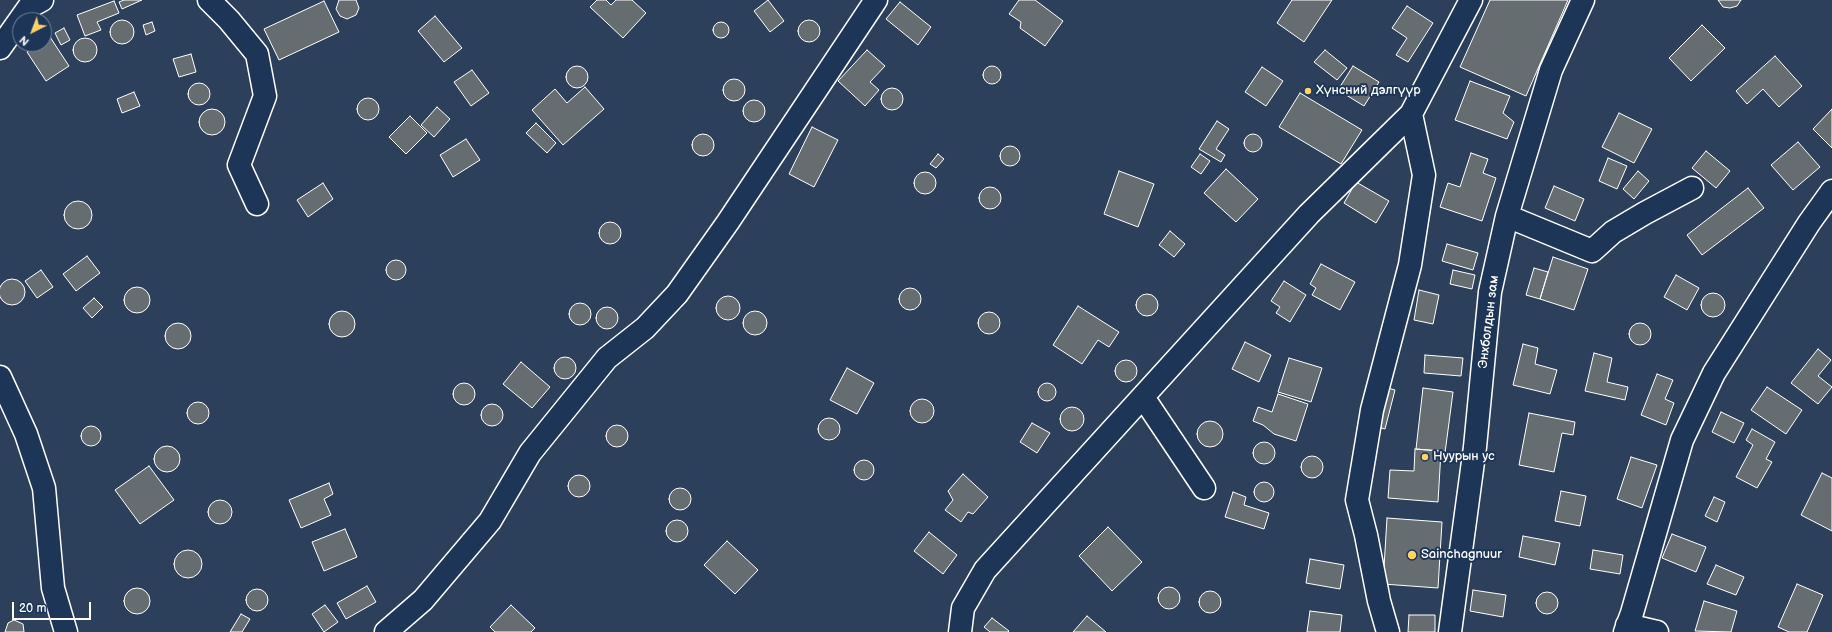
<!DOCTYPE html>
<meta charset="utf-8">
<style>
body{margin:0}
#map{position:relative;width:1832px;height:632px;overflow:hidden;background:#2c405c;font-family:"Balsamiq Sans",sans-serif}
canvas{display:block}
.north{position:absolute;left:12px;top:12px;width:40px;height:40px;box-sizing:border-box;background:#1d3557;border:1px solid #77869a;border-radius:50%;rotate:222deg;font-size:11px;font-weight:700;line-height:16px;text-align:center;color:#fff}
.north::after{content:'';display:block;margin:auto;width:14px;height:18px;background:#ffd166;clip-path:polygon(50% 0,100% 100%,50% 72%,0 100%)}
.scale{position:absolute;left:12px;top:602px;width:79px;height:18px;box-sizing:border-box;border:2px solid #fff;border-top:0;padding-left:5px;font-size:12px;line-height:14px;white-space:nowrap;color:#fff;-webkit-text-stroke:3px #1d3557;paint-order:stroke}
</style>
<div id="map">
<canvas width="1832" height="632"></canvas>
<div class="north">N</div>
<div class="scale">20 m</div>
</div>
<script>
const context = document.querySelector('canvas').getContext('2d');
context.lineJoin = 'round';
function fillPath(path, color) { context.fillStyle = color; context.fill(path, 'evenodd'); }
const poly = rows => new Path2D(rows.map(r => 'M' + r).join(''));
function trace(path, color, width, dash) { context.strokeStyle = color; context.lineWidth = width; context.lineCap = dash ? 'butt' : 'round'; context.setLineDash(dash || []); context.stroke(path); }
function label(font, color, halo, rows, align = 'center') {
  context.font = font + ' "Balsamiq Sans",sans-serif'; context.lineWidth = 4; context.setLineDash([]); context.textBaseline = 'middle'; context.strokeStyle = halo; context.fillStyle = color; for (const [text, x, y, turn = 0] of rows) {
    context.save(); context.translate(x, y); context.rotate((+turn || 0) * Math.PI / 180); context.textAlign = isNaN(turn) ? turn : align; if (halo) context.strokeText(text, 0, 0); context.fillText(text, 0, 0); context.restore();
  }
}
const building = poly([
 [124,0,142,0,122,9,119,2,124,0],
 [339,0,356,0,359,8,356,15,347,19,340,16,336,9,339,0],
 [597,0,606,0,611,5,616,0,632,0,646,13,623,38,590,7,597,0],
 [768,0,784,21,770,32,754,11,768,0],
 [1019,0,1035,0,1063,21,1045,46,1020,28,1021,22,1009,14,1019,0],
 [1292,0,1332,0,1304,42,1277,23,1292,0],
 [1490,0,1568,0,1526,96,1460,67,1490,0],
 [1741,0,1737,6,1730,8,1723,7,1718,0,1741,0],
 [114,1,119,13,97,22,101,30,85,36,77,15,114,1],
 [324,1,339,32,279,60,264,29,324,1],
 [900,2,931,27,918,45,886,19,900,2],
 [1407,6,1433,23,1408,62,1396,55,1407,38,1392,28,1407,6],
 [435,16,462,48,444,62,418,31,435,16],
 '798 31a11 11 0 1 1 22 0a11 11 0 1 1-22 0Z',
 '110 32a12 12 0 1 1 24 0a12 12 0 1 1-24 0Z',
 '713 30a8 8 0 1 1 16 0a8 8 0 1 1-16 0Z',
 [152,22,155,31,146,35,143,25,152,22],
 [1702,25,1725,48,1691,81,1669,58,1702,25],
 [64,28,70,40,61,45,55,33,64,28],
 [50,37,69,66,46,81,27,52,39,44,44,44,44,41,50,37],
 '73 50a12 12 0 1 1 24 0a12 12 0 1 1-24 0Z',
 [867,50,885,66,870,82,879,90,865,106,838,81,867,50],
 [1325,50,1347,68,1337,80,1314,62,1325,50],
 [191,54,196,72,179,77,173,59,191,54],
 [1775,56,1802,86,1779,107,1763,89,1747,104,1736,91,1775,56],
 '983 75a9 9 0 1 1 18 0a9 9 0 1 1-18 0Z',
 '566 77a11 11 0 1 1 22 0a11 11 0 1 1-22 0Z',
 [1353,66,1379,82,1364,106,1338,90,1353,66],
 [1262,67,1283,81,1266,106,1245,92,1262,67],
 [472,70,489,93,471,106,454,82,472,70],
 '723 90a11 11 0 1 1 22 0a11 11 0 1 1-22 0Z',
 [1470,81,1510,96,1503,113,1514,122,1507,139,1455,120,1470,81],
 '188 94a11 11 0 1 1 22 0a11 11 0 1 1-22 0Z',
 [585,87,604,109,563,145,532,110,555,89,567,103,585,87],
 '881 99a11 11 0 1 1 22 0a11 11 0 1 1-22 0Z',
 [134,92,140,106,122,113,117,99,134,92],
 [1300,93,1362,130,1341,164,1279,127,1300,93],
 '357 109a11 11 0 1 1 22 0a11 11 0 1 1-22 0Z',
 '743 111a11 11 0 1 1 22 0a11 11 0 1 1-22 0Z',
 [437,107,450,119,434,137,421,125,437,107],
 [1832,109,1832,148,1813,129,1832,109],
 '199 122a13 13 0 1 1 26 0a13 13 0 1 1-26 0Z',
 [1619,113,1652,129,1634,163,1602,147,1619,113],
 [410,116,427,133,406,154,389,137,410,116],
 [1217,121,1229,129,1216,149,1225,155,1221,162,1199,149,1217,121],
 [536,123,556,143,547,153,526,133,536,123],
 [812,127,838,140,814,187,789,174,812,127],
 '1244 143a9 9 0 1 1 18 0a9 9 0 1 1-18 0Z',
 '692 145a11 11 0 1 1 22 0a11 11 0 1 1-22 0Z',
 [466,139,480,160,453,177,440,155,466,139],
 [1798,142,1820,167,1793,190,1771,165,1798,142],
 '1000 156a10 10 0 1 1 20 0a10 10 0 1 1-20 0Z',
 [1706,151,1730,171,1716,188,1692,168,1706,151],
 [1471,153,1488,159,1483,173,1496,178,1482,221,1440,207,1448,183,1460,187,1471,153],
 [938,154,944,159,936,168,930,164,938,154],
 [1200,154,1210,161,1201,174,1191,167,1200,154],
 [1608,158,1627,166,1617,189,1599,181,1608,158],
 [1226,169,1258,199,1236,222,1204,193,1226,169],
 [1119,171,1154,184,1138,227,1104,214,1119,171],
 [1638,171,1649,181,1634,199,1623,189,1638,171],
 '914 183a11 11 0 1 1 22 0a11 11 0 1 1-22 0Z',
 [1356,182,1389,201,1376,223,1344,203,1356,182],
 [323,183,333,199,308,217,297,200,323,183],
 [1554,186,1584,199,1575,221,1545,208,1554,186],
 '979 198a11 11 0 1 1 22 0a11 11 0 1 1-22 0Z',
 [1748,188,1764,208,1702,255,1687,235,1748,188],
 '64 215a14 14 0 1 1 28 0a14 14 0 1 1-28 0Z',
 '599 233a11 11 0 1 1 22 0a11 11 0 1 1-22 0Z',
 [1170,231,1185,244,1174,257,1159,245,1170,231],
 [1447,244,1478,253,1473,270,1442,261,1447,244],
 [87,256,100,273,76,291,63,274,87,256],
 [1553,257,1588,269,1574,310,1540,299,1553,257],
 '386 270a10 10 0 1 1 20 0a10 10 0 1 1-20 0Z',
 [1321,264,1355,282,1340,310,1312,295,1316,288,1310,284,1321,264],
 [1534,268,1548,272,1540,299,1526,295,1534,268],
 [41,270,53,287,37,298,25,281,41,270],
 [1453,270,1475,275,1472,289,1450,284,1453,270],
 [1676,275,1699,288,1687,310,1664,297,1676,275],
 '-1 292a13 13 0 1 1 26 0a13 13 0 1 1-26 0Z',
 [1284,281,1306,295,1290,322,1276,313,1280,307,1271,301,1284,281],
 '124 300a13 13 0 1 1 26 0a13 13 0 1 1-26 0Z',
 '899 299a11 11 0 1 1 22 0a11 11 0 1 1-22 0Z',
 [1419,290,1439,295,1433,324,1414,320,1419,290],
 '1701 305a12 12 0 1 1 24 0a12 12 0 1 1-24 0Z',
 '1136 305a11 11 0 1 1 22 0a11 11 0 1 1-22 0Z',
 '716 308a12 12 0 1 1 24 0a12 12 0 1 1-24 0Z',
 [94,298,103,307,92,318,83,308,94,298],
 '569 314a11 11 0 1 1 22 0a11 11 0 1 1-22 0Z',
 [1078,306,1119,332,1109,347,1098,340,1082,364,1053,345,1078,306],
 '596 318a11 11 0 1 1 22 0a11 11 0 1 1-22 0Z',
 '743 323a12 12 0 1 1 24 0a12 12 0 1 1-24 0Z',
 '329 324a13 13 0 1 1 26 0a13 13 0 1 1-26 0Z',
 '978 323a11 11 0 1 1 22 0a11 11 0 1 1-22 0Z',
 '165 336a13 13 0 1 1 26 0a13 13 0 1 1-26 0Z',
 '1629 334a11 11 0 1 1 22 0a11 11 0 1 1-22 0Z',
 [1245,342,1271,355,1259,382,1232,369,1245,342],
 [1523,344,1538,348,1535,364,1557,370,1550,394,1513,385,1523,344],
 [1818,349,1831,360,1818,376,1832,387,1818,404,1791,383,1818,349],
 [1594,353,1612,358,1607,382,1628,387,1625,400,1585,391,1594,353],
 [1425,355,1463,358,1461,376,1424,373,1425,355],
 '554 368a11 11 0 1 1 22 0a11 11 0 1 1-22 0Z',
 [1289,358,1322,368,1311,402,1278,392,1289,358],
 '1115 371a11 11 0 1 1 22 0a11 11 0 1 1-22 0Z',
 [521,362,550,387,532,408,503,384,521,362],
 [847,368,874,383,857,414,830,400,847,368],
 [1657,374,1673,380,1665,399,1674,403,1666,425,1641,415,1657,374],
 '1038 392a9 9 0 1 1 18 0a9 9 0 1 1-18 0Z',
 '453 394a11 11 0 1 1 22 0a11 11 0 1 1-22 0Z',
 [1384,387,1395,390,1385,429,1374,426,1384,387],
 [1767,387,1802,410,1786,434,1751,410,1767,387],
 [1423,388,1453,392,1445,453,1441,451,1416,449,1423,388],
 [1278,394,1308,404,1296,441,1274,434,1263,425,1253,421,1258,407,1272,412,1278,394],
 '910 411a12 12 0 1 1 24 0a12 12 0 1 1-24 0Z',
 '187 413a11 11 0 1 1 22 0a11 11 0 1 1-22 0Z',
 '481 415a11 11 0 1 1 22 0a11 11 0 1 1-22 0Z',
 '1060 419a12 12 0 1 1 24 0a12 12 0 1 1-24 0Z',
 [1721,412,1744,423,1734,443,1712,432,1721,412],
 [1529,413,1575,422,1573,435,1562,433,1554,472,1519,465,1529,413],
 '818 429a11 11 0 1 1 22 0a11 11 0 1 1-22 0Z',
 '1197 434a13 13 0 1 1 26 0a13 13 0 1 1-26 0Z',
 [1032,423,1050,433,1037,453,1020,442,1032,423],
 '606 436a11 11 0 1 1 22 0a11 11 0 1 1-22 0Z',
 '81 436a10 10 0 1 1 20 0a10 10 0 1 1-20 0Z',
 [1752,429,1775,442,1766,459,1772,462,1757,488,1736,477,1753,445,1746,440,1752,429],
 '1253 453a11 11 0 1 1 22 0a11 11 0 1 1-22 0Z',
 '154 459a13 13 0 1 1 26 0a13 13 0 1 1-26 0Z',
 [1415,449,1441,451,1438,502,1388,498,1390,470,1414,471,1415,449],
 '1301 467a11 11 0 1 1 22 0a11 11 0 1 1-22 0Z',
 [1631,457,1657,465,1642,508,1617,499,1631,457],
 '854 470a10 10 0 1 1 20 0a10 10 0 1 1-20 0Z',
 [149,466,174,500,140,524,115,490,149,466],
 [1822,473,1832,478,1832,531,1801,515,1822,473],
 [963,474,988,497,973,514,968,512,961,522,945,510,953,500,948,491,963,474],
 '568 486a11 11 0 1 1 22 0a11 11 0 1 1-22 0Z',
 '1254 492a10 10 0 1 1 20 0a10 10 0 1 1-20 0Z',
 [329,483,333,494,324,499,331,515,301,528,289,500,329,483],
 '669 499a11 11 0 1 1 22 0a11 11 0 1 1-22 0Z',
 [1561,491,1586,496,1580,526,1555,521,1561,491],
 [1233,492,1246,497,1244,505,1269,513,1264,529,1225,517,1233,492],
 [1714,497,1725,502,1717,522,1705,516,1714,497],
 '208 512a12 12 0 1 1 24 0a12 12 0 1 1-24 0Z',
 [1387,518,1442,522,1438,588,1383,584,1387,518],
 '666 531a11 11 0 1 1 22 0a11 11 0 1 1-22 0Z',
 [1108,527,1142,562,1112,591,1079,556,1108,527],
 [345,529,357,557,324,571,312,542,345,529],
 [929,532,957,555,943,574,914,551,929,532],
 [1672,534,1706,547,1696,572,1662,558,1672,534],
 [1523,536,1560,543,1555,565,1519,557,1523,536],
 [727,541,758,570,735,594,704,565,727,541],
 [1593,550,1623,555,1620,574,1590,569,1593,550],
 '174 564a14 14 0 1 1 28 0a14 14 0 1 1-28 0Z',
 [1310,559,1344,565,1340,589,1306,583,1310,559],
 [1716,565,1744,577,1736,595,1707,584,1716,565],
 [1797,584,1823,595,1807,632,1789,632,1778,627,1797,584],
 [367,586,376,602,346,619,337,603,367,586],
 '1158 598a11 11 0 1 1 22 0a11 11 0 1 1-22 0Z',
 '124 601a13 13 0 1 1 26 0a13 13 0 1 1-26 0Z',
 '246 600a11 11 0 1 1 22 0a11 11 0 1 1-22 0Z',
 [1473,590,1506,595,1503,617,1470,611,1473,590],
 '1199 602a11 11 0 1 1 22 0a11 11 0 1 1-22 0Z',
 '1536 603a11 11 0 1 1 22 0a11 11 0 1 1-22 0Z',
 [1704,601,1737,611,1731,632,1695,631,1704,601],
 [325,605,338,622,324,632,312,614,325,605],
 [511,605,535,628,531,632,495,632,490,627,511,605],
 [1310,611,1342,615,1340,632,1307,632,1310,611],
 [241,614,250,619,242,632,230,632,241,614],
 [1409,615,1435,615,1435,632,1408,632,1409,615],
 [1087,616,1106,632,1073,632,1087,616],
 [992,618,1009,631,1008,632,990,632,984,627,992,618],
 [14,620,23,624,24,632,5,632,8,623,14,620]
]);
const minor = poly([
 [209,0,229,20,257,54,265,96,239,165,257,204],
 [0,48,29,7,42,0],
 [1507,216,1592,251,1613,232,1645,213,1692,188],
 [0,377,26,434,44,488,53,588,66,632],
 [1143,397,1204,488],
 [1627,625,1657,632],
 [386,632,423,600,490,521,530,453,607,358,645,328,677,294,728,222,876,0],
 [960,632,963,608,985,570,1309,214,1411,114,1471,0],
 [1388,632,1379,601,1366,535,1357,500,1372,410,1410,265,1424,175,1411,114],
 [1450,632,1475,447,1490,292,1507,216,1551,70,1583,0],
 [1625,632,1632,613,1682,440,1714,373,1809,223,1832,191]
]);
const markers = [
 [1308,91,4,"#ffd166"],
 [1425,457,4,"#ffd166"],
 [1412,555,5,"#ffd166"]
];
const poiNames = [
 ["Хүнсний дэлгүүр",1316,91],
 ["Нуурын ус",1433,457],
 ["Sainchagnuur",1421,555]
];
const streetNames = [
 ["Энхболдын зам",1489,322,-83]
];
fillPath(building, '#666d71');
trace(building, '#fff', 1);
trace(minor, '#fff', 25);
trace(minor, '#1d3557', 22);
for (const [x, y, r, color] of markers) { const dot = new Path2D(); dot.arc(x, y, r, 0, 2 * Math.PI); context.fillStyle = color; context.fill(dot); trace(dot, '#1d3557', 1.5); }
label('13px', '#fff', '#1d3557', poiNames, 'left');
label('13px', '#fff', '#1d3557', streetNames);
</script>
